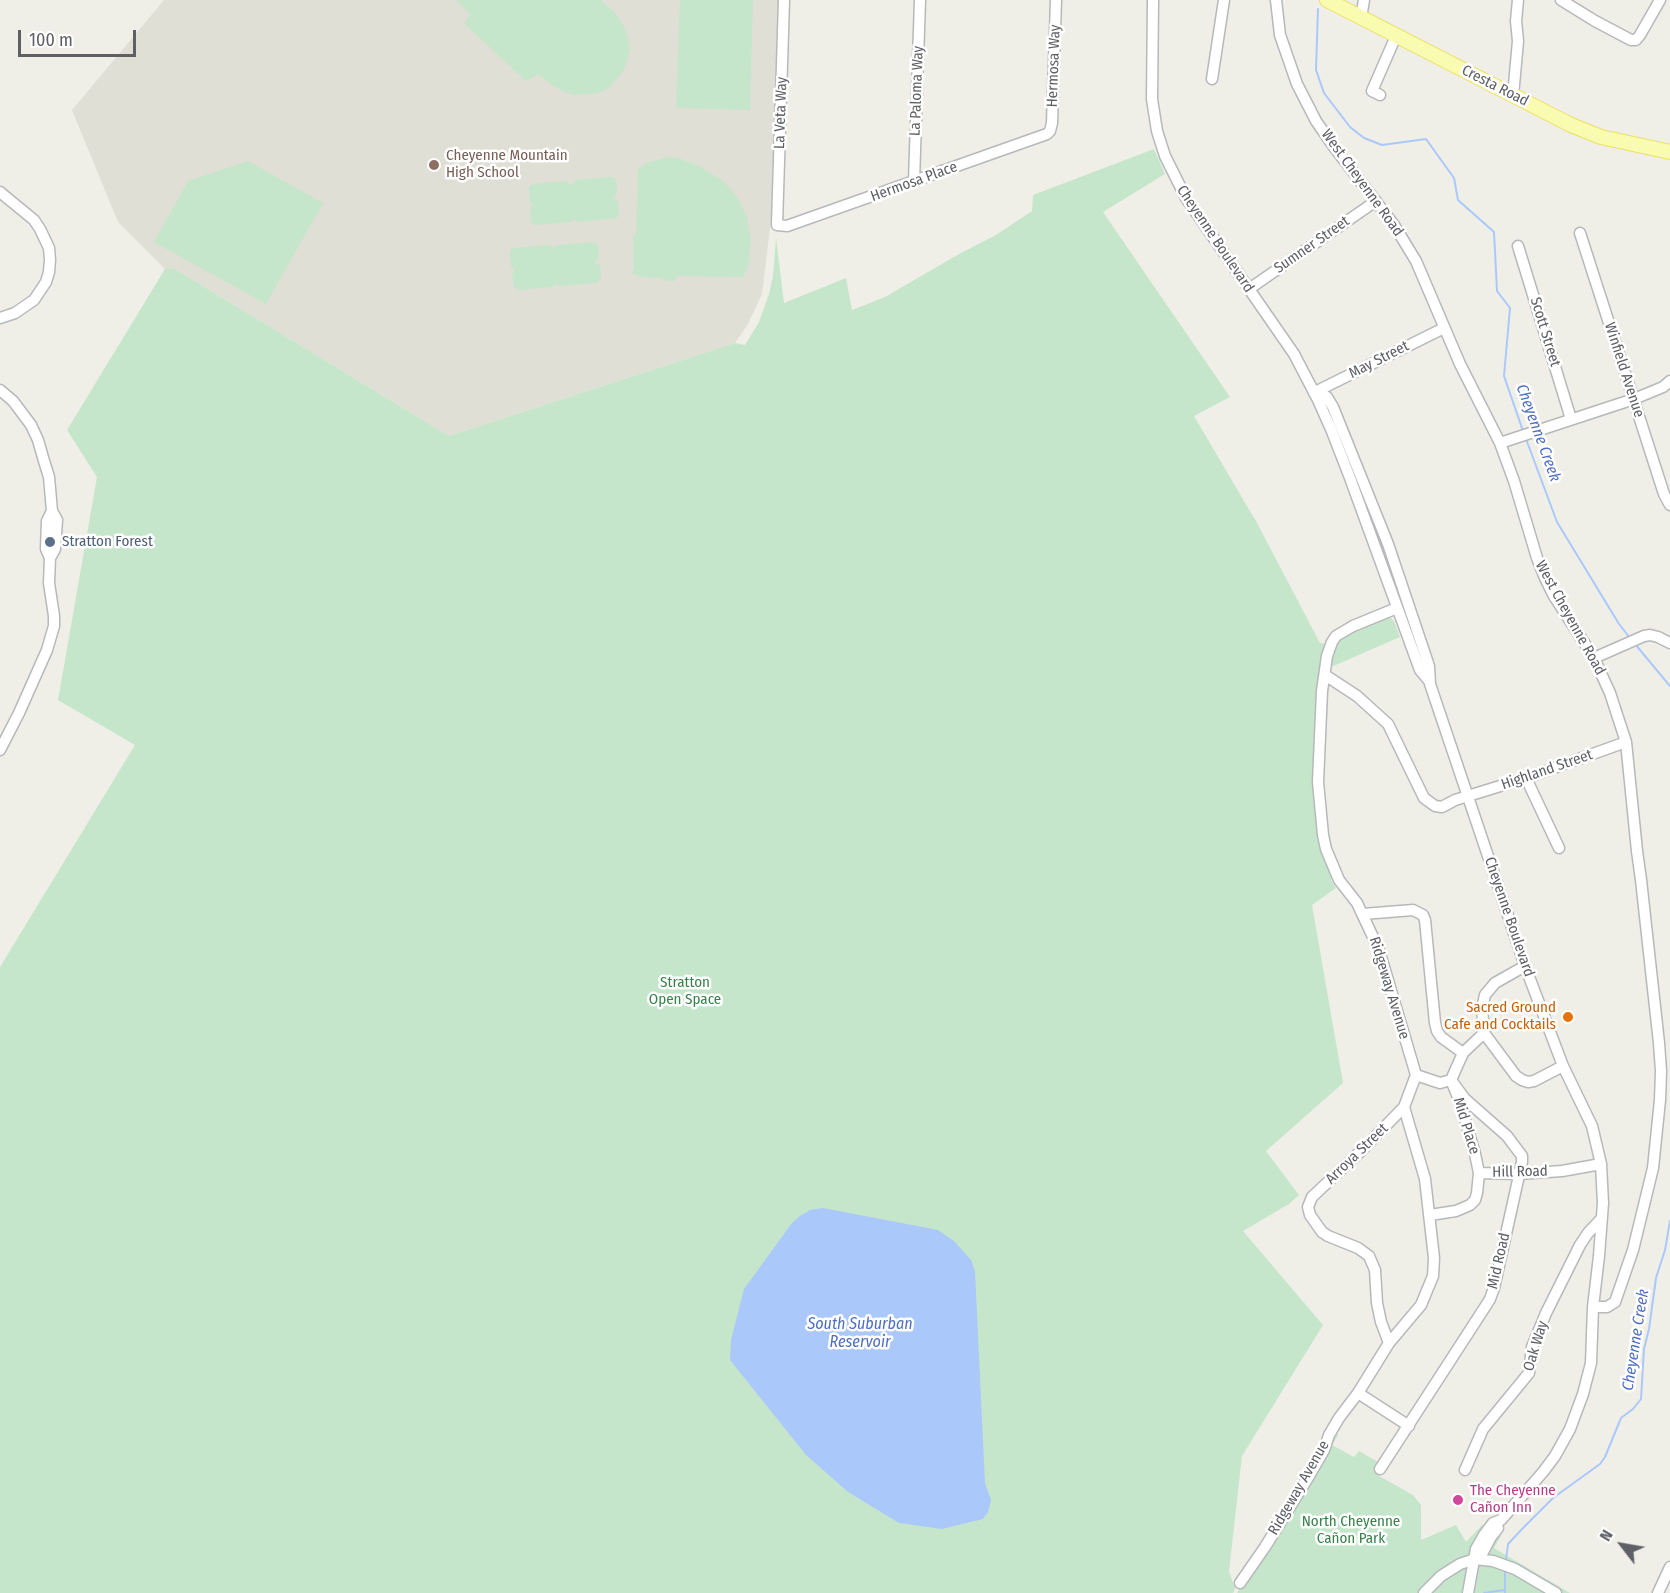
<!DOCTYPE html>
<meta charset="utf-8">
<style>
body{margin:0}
#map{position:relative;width:1670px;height:1593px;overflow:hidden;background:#f0efe7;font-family:"Fira Sans Condensed",sans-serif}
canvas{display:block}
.north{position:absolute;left:1592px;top:1515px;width:60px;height:60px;-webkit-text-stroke:4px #fff;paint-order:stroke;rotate:301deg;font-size:16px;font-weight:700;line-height:24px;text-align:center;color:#5e6066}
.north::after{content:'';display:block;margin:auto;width:21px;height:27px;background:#5e6066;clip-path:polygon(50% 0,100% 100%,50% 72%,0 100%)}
.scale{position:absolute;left:18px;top:30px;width:118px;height:27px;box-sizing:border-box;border:3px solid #5e6066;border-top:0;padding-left:8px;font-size:18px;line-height:21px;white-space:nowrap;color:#5e6066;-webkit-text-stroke:4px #fff;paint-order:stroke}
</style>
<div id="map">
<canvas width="1670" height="1593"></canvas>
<div class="north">N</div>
<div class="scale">100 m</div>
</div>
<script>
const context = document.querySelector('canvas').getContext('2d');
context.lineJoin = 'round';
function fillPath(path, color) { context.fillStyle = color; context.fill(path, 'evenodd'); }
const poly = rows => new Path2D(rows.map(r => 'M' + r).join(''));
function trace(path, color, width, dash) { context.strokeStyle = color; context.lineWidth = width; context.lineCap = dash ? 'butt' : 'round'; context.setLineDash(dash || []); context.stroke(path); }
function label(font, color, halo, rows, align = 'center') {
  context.font = font + ' "Fira Sans Condensed",sans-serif'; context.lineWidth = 5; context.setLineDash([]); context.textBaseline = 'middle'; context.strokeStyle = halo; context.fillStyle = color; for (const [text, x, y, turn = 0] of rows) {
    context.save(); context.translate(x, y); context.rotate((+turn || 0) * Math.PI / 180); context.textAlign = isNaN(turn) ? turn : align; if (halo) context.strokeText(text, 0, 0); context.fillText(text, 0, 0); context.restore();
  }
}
const education = poly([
 [164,0,778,0,771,220,762,294,748,324,735,343,449,436,175,269,165,269,118,222,72,110]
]);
const green = poly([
 [456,0,601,0,616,14,626,30,630,49,627,60,624,70,610,87,601,92,593,94,574,95,565,92,552,85,538,74,526,81,464,23,471,15],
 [680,0,753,0,750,110,676,108],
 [1154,149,1165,174,1103,212,1230,397,1194,416,1257,523,1320,643,1334,646,1343,636,1386,618,1391,618,1394,621,1400,637,1331,667,1315,745,1332,876,1331,880,1336,888,1312,905,1343,1083,1266,1151,1299,1195,1289,1204,1243,1231,1323,1325,1242,1456,1229,1571,1235,1589,1233,1593,0,1593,0,967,135,745,58,700,97,477,67,430,165,269,175,269,449,436,735,343,745,345,759,322,769,294,773,276,776,238,784,303,846,278,852,310,885,297,959,254,996,235,1032,211,1033,195],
 [667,157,678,158,701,167,723,181,737,197,747,217,751,241,748,267,743,277,676,276,675,281,661,280,661,278,640,277,637,275,635,276,631,272,634,270,633,236,636,235,638,169,647,163],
 [248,161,323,203,266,304,154,242,188,181],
 [611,177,616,179,617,193,613,198,618,201,619,215,616,218,579,222,575,219,570,222,534,225,531,222,530,209,533,205,530,201,529,187,533,184,566,181,572,185,576,180],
 [594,242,598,246,599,257,594,263,600,265,601,277,597,283,561,286,556,284,552,287,517,290,514,287,512,273,515,270,511,266,510,252,512,248,549,245,553,248,558,245],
 [1335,1433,1338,1435,1332,1445,1354,1457,1359,1451,1385,1466,1379,1476,1413,1495,1421,1505,1421,1540,1456,1525,1466,1542,1482,1525,1501,1536,1494,1548,1570,1593,1237,1593,1243,1584,1254,1572]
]);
const water = poly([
 [823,1208,938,1230,954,1241,971,1260,975,1271,985,1483,991,1500,988,1512,983,1519,942,1529,899,1523,848,1492,806,1455,730,1360,731,1340,744,1289,792,1223,800,1216,810,1210]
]);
const stream = poly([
 [1318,9,1316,70,1324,93,1350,127,1364,138,1382,145,1426,139,1454,178,1458,200,1494,232,1497,291,1510,308,1504,376,1523,431],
 [1526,439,1557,522,1619,624,1630,638],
 [1635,644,1670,686],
 [1506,1560,1508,1544,1523,1528,1553,1498,1600,1464,1605,1457,1621,1418,1633,1409,1641,1399,1644,1349,1649,1329,1656,1278,1665,1250,1670,1221],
 [1505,1569,1505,1593],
 [1484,1593,1504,1590]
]);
const minor = poly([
 [784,0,777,225,787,226,1047,134,1050,131,1052,123,1056,0],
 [1153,0,1152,99,1157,131,1165,156,1186,198,1294,354,1318,400,1331,429,1350,478,1420,670,1430,682],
 [1276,0,1280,35,1297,84,1316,121,1334,147,1394,225,1416,261,1460,364,1500,443,1514,481,1537,558,1545,578,1554,596,1594,658,1610,693,1626,742,1637,851,1641,880,1659,1043,1661,1071,1660,1100,1653,1168,1633,1250,1615,1302,1607,1307,1593,1307],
 [1561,0,1595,21,1631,40,1636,40,1640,35,1660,0],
 [1361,18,1364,0],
 [1212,79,1224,0],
 [1380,95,1372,91,1396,36],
 [1513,96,1518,41,1516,21,1518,0],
 [914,181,920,0],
 [0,192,34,220,40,229,49,248,50,260,49,272,46,282,34,300,15,313,0,318],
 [1580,233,1664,494,1670,505],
 [1518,246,1571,419],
 [1249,289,1376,201],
 [0,390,13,401,31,425,38,440,44,461,49,477,52,511,57,520,55,549,50,558],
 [1315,392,1444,328],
 [1314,393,1322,394,1327,397,1333,407,1388,544,1429,666,1430,684,1525,966,1563,1066,1592,1126,1601,1164,1603,1203,1599,1256,1593,1307,1591,1363,1583,1394,1570,1429,1555,1456,1543,1472,1501,1520,1493,1523,1484,1535,1476,1549,1468,1593],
 [1500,443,1634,399,1663,387,1670,381],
 [1594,658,1644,636,1650,635,1658,637,1670,643],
 [1325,675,1357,696,1388,724,1424,798,1435,806,1442,807,1455,800,1526,778,1626,742],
 [0,750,19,713,47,650,54,626,54,616,49,583,50,558,46,549,47,521,52,511],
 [1526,778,1559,848],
 [1363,914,1413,910,1423,915,1425,920,1435,1023,1437,1031,1441,1037,1463,1053],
 [1525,966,1495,983,1485,995,1482,1009,1484,1033,1516,1076,1522,1080,1528,1082,1534,1081,1563,1066],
 [1416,1075,1440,1083,1451,1080,1460,1102,1475,1154,1479,1173],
 [1430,1215,1456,1211,1470,1205,1475,1200,1477,1193,1479,1173,1519,1174,1562,1171,1601,1164],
 [1389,1343,1381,1322,1377,1303,1375,1270,1369,1256,1358,1248,1328,1236,1322,1232,1310,1215,1308,1207,1312,1197,1362,1150,1404,1107],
 [1358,1393,1409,1426],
 [1380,1469,1485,1307,1490,1299,1494,1288,1522,1162,1522,1156,1507,1136,1465,1099,1451,1080,1463,1053,1484,1033],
 [1465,1470,1483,1429,1529,1373,1532,1347,1546,1313,1580,1245,1588,1233,1602,1218],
 [1474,1560,1482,1554,1491,1537,1498,1528],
 [1240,1583,1265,1547,1309,1476,1324,1450,1329,1435,1339,1418,1358,1393,1389,1343,1421,1305,1433,1276,1434,1258,1425,1179,1404,1107,1416,1075,1379,950,1357,903,1339,880,1326,849,1323,835,1318,782,1322,691,1327,656,1332,642,1336,636,1353,626,1397,608],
 [1424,1593,1441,1576,1460,1564,1475,1559,1493,1561,1515,1569,1556,1593],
 [1658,1593,1670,1567]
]);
const major = poly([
 [1327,0,1571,125,1601,137,1670,152]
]);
const markers = [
 [434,165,6,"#8d6e63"],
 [50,542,6,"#5c6f8a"],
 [1568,1017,6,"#e8710a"],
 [1458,1500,6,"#d1479c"]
];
const streetNames = [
 ["Hermosa Way",1054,66,-88],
 ["Cresta Road",1495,86,27],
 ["La Paloma Way",917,91,-88],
 ["La Veta Way",781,113,-88],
 ["Hermosa Place",914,182,-20],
 ["West Cheyenne Road",1362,183,54],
 ["Cheyenne Boulevard",1215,239,56],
 ["Sumner Street",1312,245,-35],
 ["Scott Street",1545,332,73],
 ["May Street",1379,360,-27],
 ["Winfield Avenue",1624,370,72],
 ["West Cheyenne Road",1570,618,61],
 ["Highland Street",1547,770,-19],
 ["Cheyenne Boulevard",1509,917,71],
 ["Ridgeway Avenue",1389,988,73],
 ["Mid Place",1466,1126,73],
 ["Arroya Street",1357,1154,-44],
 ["Hill Road",1520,1172,-1],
 ["Mid Road",1499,1261,-77],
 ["Oak Way",1536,1346,-73],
 ["Ridgeway Avenue",1299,1488,-60]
];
const educationNames = [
 ["Cheyenne Mountain",446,156],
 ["High School",446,173]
];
const serviceNames = [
 ["Stratton Forest",62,542]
];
const parkNames = [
 ["Stratton",685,983],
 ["Open Space",685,1000],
 ["North Cheyenne",1351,1522],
 ["Cañon Park",1351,1539]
];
const foodNames = [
 ["Sacred Ground",1556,1008],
 ["Cafe and Cocktails",1556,1025]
];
const hotelNames = [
 ["The Cheyenne",1470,1491],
 ["Cañon Inn",1470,1508]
];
const waterNames = [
 ["Cheyenne Creek",1538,433,70],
 ["South Suburban",860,1325],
 ["Reservoir",860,1343],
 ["Cheyenne Creek",1636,1340,-81]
];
fillPath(education, '#dfdfd5');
fillPath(green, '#c5e6cb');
fillPath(water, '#abc8fb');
trace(stream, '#abc8fb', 2);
trace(minor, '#b7b8bc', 13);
trace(major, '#ebe064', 16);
trace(minor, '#fff', 10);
trace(major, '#f9fbb0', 14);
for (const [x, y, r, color] of markers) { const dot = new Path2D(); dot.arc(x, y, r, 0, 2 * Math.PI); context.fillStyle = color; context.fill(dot); trace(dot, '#fff', 2); }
label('15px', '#5e6066', '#fff', streetNames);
label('15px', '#785e54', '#fff', educationNames, 'left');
label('15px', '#4e5e75', '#fff', serviceNames, 'left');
label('15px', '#39824b', '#fff', parkNames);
label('15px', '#c56008', '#fff', foodNames, 'right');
label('15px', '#b23c85', '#fff', hotelNames, 'left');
label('italic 16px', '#4e6ebf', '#fff', waterNames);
</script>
